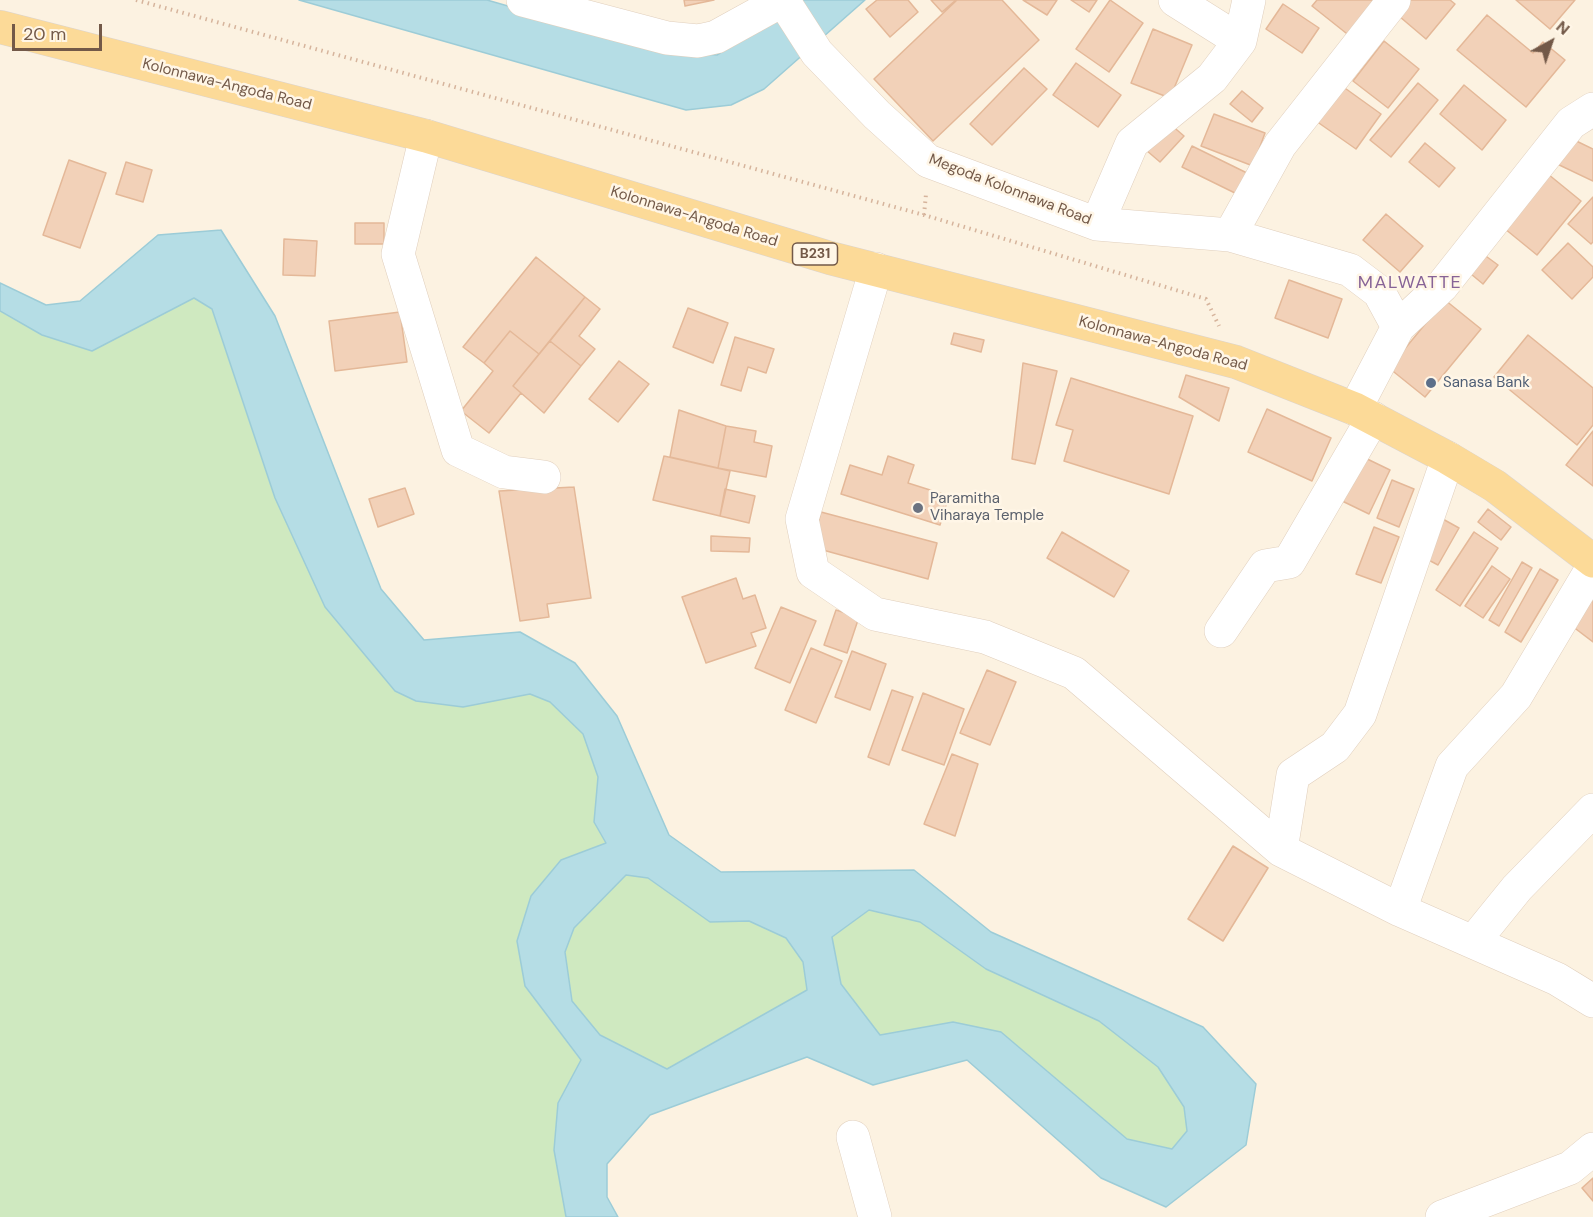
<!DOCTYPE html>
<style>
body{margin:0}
#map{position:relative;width:1593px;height:1217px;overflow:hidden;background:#fcf2e1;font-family:"DM Sans",sans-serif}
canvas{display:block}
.north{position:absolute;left:1521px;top:12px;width:60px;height:60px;-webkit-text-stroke:4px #fff6e7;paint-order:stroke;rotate:40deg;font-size:16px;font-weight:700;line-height:24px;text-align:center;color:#735948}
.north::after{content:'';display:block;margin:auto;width:21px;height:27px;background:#735948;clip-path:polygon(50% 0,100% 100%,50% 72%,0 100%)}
.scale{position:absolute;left:12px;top:24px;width:90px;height:27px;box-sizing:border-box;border:3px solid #735948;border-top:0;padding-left:8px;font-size:18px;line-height:21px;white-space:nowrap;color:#735948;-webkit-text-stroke:4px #fff6e7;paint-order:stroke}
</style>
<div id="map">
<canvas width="1593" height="1217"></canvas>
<div class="north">N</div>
<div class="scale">20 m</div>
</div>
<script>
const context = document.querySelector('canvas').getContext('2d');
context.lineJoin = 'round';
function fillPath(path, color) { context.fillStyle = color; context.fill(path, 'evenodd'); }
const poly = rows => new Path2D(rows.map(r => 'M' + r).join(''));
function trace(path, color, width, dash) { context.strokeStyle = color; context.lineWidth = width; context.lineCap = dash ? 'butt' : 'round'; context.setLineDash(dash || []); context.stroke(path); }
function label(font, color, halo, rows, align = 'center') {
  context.font = font + ' "DM Sans",sans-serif'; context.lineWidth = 5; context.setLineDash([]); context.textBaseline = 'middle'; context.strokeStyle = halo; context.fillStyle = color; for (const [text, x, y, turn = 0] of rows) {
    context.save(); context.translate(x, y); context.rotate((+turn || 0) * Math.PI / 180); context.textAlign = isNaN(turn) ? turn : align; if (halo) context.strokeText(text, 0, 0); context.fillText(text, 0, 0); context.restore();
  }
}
const green = poly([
 [194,298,213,310,275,498,325,607,395,691,463,707,530,694,550,702,583,734,598,777,594,822,606,843,561,860,531,896,525,986,581,1061,558,1103,554,1150,566,1217,0,1217,0,311,42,335,92,351],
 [626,875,648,878,710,922,749,921,786,938,803,962,807,990,667,1069,600,1035,572,1001,565,952,574,928],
 [869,910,920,922,986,969,1099,1021,1158,1067,1184,1107,1187,1131,1173,1149,1127,1139,1001,1032,953,1022,880,1035,841,984,832,937]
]);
const water = poly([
 [299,0,487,0,661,50,717,55,800,0,865,0,764,89,731,105,686,110,299,0],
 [221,230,275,316,381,589,424,640,520,632,575,663,617,716,669,835,721,872,914,870,991,932,1203,1027,1256,1084,1246,1145,1166,1207,1101,1178,967,1060,873,1085,807,1057,650,1115,607,1164,607,1197,618,1217,566,1217,554,1150,558,1103,581,1060,525,986,517,941,531,896,561,860,606,843,594,822,598,777,583,734,550,702,530,694,463,707,416,701,395,691,325,607,275,498,212,309,194,298,92,351,42,335,0,311,0,283,46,305,80,301,158,235,221,230],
 [626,875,648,878,710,922,749,921,786,938,803,962,807,990,667,1069,600,1035,572,1001,565,952,574,928,626,875],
 [869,910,920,922,986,969,1099,1021,1158,1067,1184,1107,1187,1131,1172,1149,1127,1139,1001,1032,953,1022,880,1035,841,984,832,937,869,910]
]);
const building = poly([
 [684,0,714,0,685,6,684,0],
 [877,0,908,0,918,12,890,37,866,9,877,0],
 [931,0,956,0,942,12,931,0],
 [957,0,1002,0,1039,40,933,141,874,79,957,0],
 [1023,0,1057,0,1047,15,1023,0],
 [1071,0,1097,0,1089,12,1071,0],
 [1110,0,1143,23,1109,72,1076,49,1110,0],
 [1317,0,1380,0,1351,37,1312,6,1317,0],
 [1402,0,1450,0,1455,4,1426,39,1393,11,1402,0],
 [1516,0,1575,0,1550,29,1516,0],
 [1283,4,1319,28,1302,53,1266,29,1283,4],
 [1487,15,1533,53,1543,42,1565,60,1526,107,1457,50,1487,15],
 [1153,29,1192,45,1170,98,1131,83,1153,29],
 [1384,41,1419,69,1388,108,1353,81,1384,41],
 [1076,63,1121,95,1098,127,1053,95,1076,63],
 [1024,68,1047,89,992,145,970,124,1024,68],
 [1418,83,1438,100,1391,157,1370,140,1418,83],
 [1464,85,1506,120,1482,150,1440,114,1464,85],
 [1342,86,1381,114,1356,149,1316,121,1342,86],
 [1242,91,1263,108,1252,122,1230,104,1242,91],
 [1214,114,1265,133,1253,166,1201,146,1214,114],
 [1170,124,1184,136,1160,162,1146,150,1170,124],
 [1566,136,1593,149,1593,181,1553,162,1566,136],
 [1425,143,1455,168,1439,187,1409,162,1425,143],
 [1192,146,1249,174,1239,195,1182,167,1192,146],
 [69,160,106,173,80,248,43,235,69,160],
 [126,162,152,170,143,202,116,194,126,162],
 [1543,170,1581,201,1537,255,1499,224,1543,170],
 [1593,197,1593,242,1591,244,1568,224,1593,197],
 [1386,214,1423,246,1400,272,1363,240,1386,214],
 [355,223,384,223,384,244,355,244,355,223],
 [284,239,317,241,315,276,283,275,284,239],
 [1568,243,1593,267,1593,277,1572,299,1542,270,1568,243],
 [1479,251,1498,265,1483,284,1465,269,1479,251],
 [536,257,585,297,539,354,510,331,484,363,463,347,536,257],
 [1289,280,1342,299,1328,338,1275,318,1289,280],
 [585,297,600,309,579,336,595,349,581,366,550,341,585,297],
 [1445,300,1481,329,1425,397,1389,368,1445,300],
 [688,308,728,323,713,363,673,347,688,308],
 [400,312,407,362,335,371,329,321,400,312],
 [510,331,539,354,513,386,521,393,489,433,461,411,493,371,484,363,510,331],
 [954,333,984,340,981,352,951,344,954,333],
 [1528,335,1593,388,1593,425,1577,445,1494,377,1528,335],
 [735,337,774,349,766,373,748,367,741,391,721,385,735,337],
 [550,341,581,366,544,413,513,386,550,341],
 [619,361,649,384,618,422,589,399,619,361],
 [1023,363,1057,371,1035,464,1012,459,1023,363],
 [1186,375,1229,388,1219,421,1179,397,1186,375],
 [1071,378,1193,416,1169,494,1064,461,1073,430,1056,425,1071,378],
 [1267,409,1331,438,1312,481,1248,452,1267,409],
 [679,410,726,426,718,468,670,457,679,410],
 [726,426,756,431,754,442,772,446,766,477,718,468,726,426],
 [1593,431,1593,486,1566,465,1593,431],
 [1359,455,1390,470,1369,514,1338,499,1359,455],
 [664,456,730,471,720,516,653,500,664,456],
 [888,456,914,465,908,483,949,496,940,525,841,494,850,465,882,475,888,456],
 [1392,480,1414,489,1399,527,1377,518,1392,480],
 [574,487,591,598,547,604,549,617,520,621,499,491,574,487],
 [405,488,414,514,378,527,369,499,405,488],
 [725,489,755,496,749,523,720,516,725,489],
 [1488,509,1511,527,1501,540,1478,522,1488,509],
 [821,512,937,543,928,579,812,547,821,512],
 [1441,518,1459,528,1438,565,1421,556,1441,518],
 [1374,527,1399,537,1381,583,1356,574,1374,527],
 [1062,532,1129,571,1114,597,1047,558,1062,532],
 [1474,532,1498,548,1460,606,1436,590,1474,532],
 [711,536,750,538,749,552,711,551,711,536],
 [1522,562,1532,568,1499,626,1489,620,1522,562],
 [1492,566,1510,579,1483,618,1465,606,1492,566],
 [1540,569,1558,580,1521,642,1505,632,1540,569],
 [736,578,743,599,755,595,766,628,751,633,756,646,706,663,682,597,736,578],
 [1593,597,1593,642,1568,623,1593,597],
 [781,607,816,621,790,683,755,668,781,607],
 [836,610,859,617,847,653,824,645,836,610],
 [811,648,842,661,816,723,785,710,811,648],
 [852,651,886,664,870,710,835,697,852,651],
 [987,670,1016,682,990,745,960,733,987,670],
 [892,690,913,697,889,765,868,757,892,690],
 [923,693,964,709,944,765,902,750,923,693],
 [952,754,978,764,955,836,924,824,952,754],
 [1233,846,1268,868,1223,941,1188,919,1233,846],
 [1593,1178,1593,1201,1582,1188,1593,1178]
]);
const path = poly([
 [136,0,924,215,1206,299,1219,326],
 [924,215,926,194]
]);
const minor = poly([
 [523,0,667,38,698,41,716,37,783,0],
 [783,0,817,53,877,115,928,161,1097,224,1230,235,1350,270,1379,292,1398,327,1355,409],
 [1175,0,1240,41],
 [426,136,398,254,458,450,504,472,544,477],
 [1097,224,1132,143,1212,78,1240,41,1249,0],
 [1230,235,1280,145,1394,0],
 [876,269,802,519,813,572,875,614,985,637,1074,673,1281,850,1400,910,1557,979,1593,1001],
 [1398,327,1442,286,1571,123,1593,109],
 [1221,631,1265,566,1289,562,1373,418],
 [1281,850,1293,775,1335,747,1360,714,1448,458],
 [1400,910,1452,766,1516,696,1593,567],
 [1474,941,1517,888,1593,810],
 [853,1137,875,1217],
 [1442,1217,1570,1168,1593,1149]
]);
const primary = poly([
 [0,27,426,136,830,258,1236,362,1355,409,1448,458,1495,486,1593,561]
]);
const markers = [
 [1431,383,6,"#5c6f8a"],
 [918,508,6,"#6b7280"]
];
const shields = [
 [815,254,45]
];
const shieldNames = [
 ["B231",815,254]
];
const streetNames = [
 ["Kolonnawa-Angoda Road",227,85,14],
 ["Megoda Kolonnawa Road",1010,190,21],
 ["Kolonnawa-Angoda Road",694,217,17],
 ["Kolonnawa-Angoda Road",1163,344,15]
];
const serviceNames = [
 ["Sanasa Bank",1443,383]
];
const worshipNames = [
 ["Paramitha",930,499],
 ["Viharaya Temple",930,516]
];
const quarterNames = [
 ["MALWATTE",1410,283]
];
fillPath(green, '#cfe9c0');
fillPath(water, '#b5dde5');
trace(water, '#9cccd7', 1.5);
fillPath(building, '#f2d1b8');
trace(building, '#e4b898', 1.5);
trace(minor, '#e0cfbd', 34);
trace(primary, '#dbd4cf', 34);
trace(path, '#d6b49c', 4, [1.5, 4.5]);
trace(minor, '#fff', 33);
trace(primary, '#fcda98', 33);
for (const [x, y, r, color] of markers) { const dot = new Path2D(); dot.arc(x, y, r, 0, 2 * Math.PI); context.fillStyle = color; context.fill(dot); trace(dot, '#fff6e7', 2); }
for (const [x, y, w] of shields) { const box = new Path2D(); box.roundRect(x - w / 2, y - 11, w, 22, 4.5); context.fillStyle = '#fff6e7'; context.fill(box); trace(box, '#735948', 1.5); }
label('bold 14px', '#735948', null, shieldNames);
label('15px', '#735948', '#fff6e7', streetNames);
label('15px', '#4e5e75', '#fff6e7', serviceNames, 'left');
label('15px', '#5b616d', '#fff6e7', worshipNames, 'left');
context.letterSpacing = '1.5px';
label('18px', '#876397', '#fff6e7', quarterNames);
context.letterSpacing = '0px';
</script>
